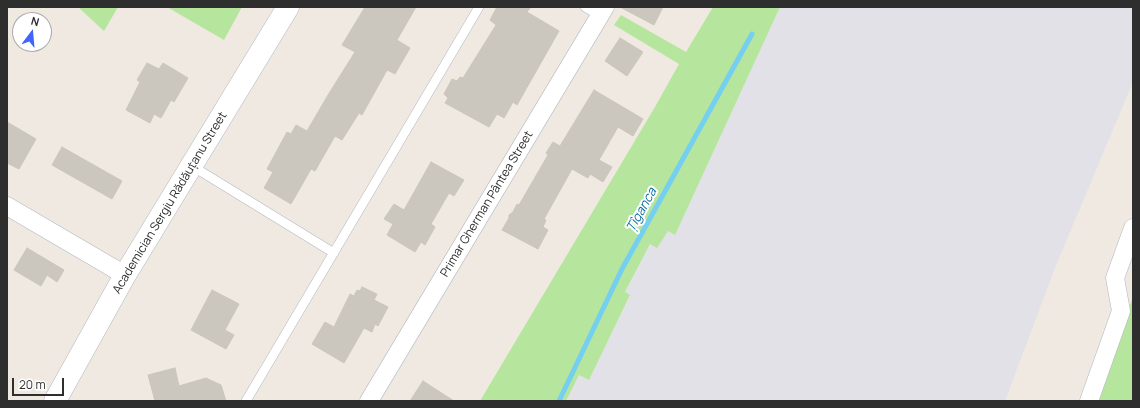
<!DOCTYPE html>
<meta charset="utf-8">
<style>
body{margin:0}
#map{position:relative;width:1140px;height:408px;overflow:hidden;background:#efe9e1;font-family:Manrope,sans-serif}
canvas{display:block}
.frame{position:absolute;inset:0;border:8px solid #2e2e2e;pointer-events:none}
.north{position:absolute;left:12px;top:12px;width:40px;height:40px;box-sizing:border-box;background:#fff;border:1px solid #ababab;border-radius:50%;rotate:16deg;font-size:11px;font-weight:700;line-height:16px;text-align:center;color:#2e2e2e}
.north::after{content:'';display:block;margin:auto;width:14px;height:18px;background:#4264fb;clip-path:polygon(50% 0,100% 100%,50% 72%,0 100%)}
.scale{position:absolute;left:12px;top:378px;width:52px;height:18px;box-sizing:border-box;border:2px solid #2e2e2e;border-top:0;padding-left:5px;font-size:12px;line-height:14px;white-space:nowrap;color:#2e2e2e;-webkit-text-stroke:3px #fff;paint-order:stroke}
</style>
<div id="map">
<canvas width="1140" height="408"></canvas>
<div class="frame"></div>
<div class="north">N</div>
<div class="scale">20 m</div>
</div>
<script>
const context = document.querySelector('canvas').getContext('2d');
context.lineJoin = 'round';
function fillPath(path, color) { context.fillStyle = color; context.fill(path, 'evenodd'); }
const poly = rows => new Path2D(rows.map(r => 'M' + r).join(''));
function trace(path, color, width, dash) { context.strokeStyle = color; context.lineWidth = width; context.lineCap = dash ? 'butt' : 'round'; context.setLineDash(dash || []); context.stroke(path); }
function label(font, color, halo, rows, align = 'center') {
  context.font = font + ' Manrope,sans-serif'; context.lineWidth = 4; context.setLineDash([]); context.textBaseline = 'middle'; context.strokeStyle = halo; context.fillStyle = color; for (const [text, x, y, turn = 0] of rows) {
    context.save(); context.translate(x, y); context.rotate((+turn || 0) * Math.PI / 180); context.textAlign = isNaN(turn) ? turn : align; if (halo) context.strokeText(text, 0, 0); context.fillText(text, 0, 0); context.restore();
  }
}
const industrial = poly([
 [780,7,1133,7,1133,82,1055,268,1005,401,566,401,579,375,589,379,630,296,625,293,650,244,668,231,675,234]
]);
const green = poly([
 [78,7,118,7,104,31],
 [167,7,242,7,224,40],
 [713,7,780,7,675,235,668,231,657,248,650,244,625,292,630,295,589,380,579,375,566,401,480,401,655,107,679,64,614,25,621,15,686,52],
 [1133,297,1133,401,1095,401]
]);
const stream = poly([
 [559,401,622,269,752,34]
]);
const building = poly([
 [365,7,416,7,397,40,410,48,395,74,387,70,362,115,359,113,342,140,335,136,315,171,311,169,291,204,264,188,273,172,267,169,287,132,291,134,296,125,307,131,328,95,355,52,342,45,365,7],
 [497,7,531,7,527,12,559,31,517,105,513,102,504,118,497,114,489,127,445,103,448,98,444,94,452,79,457,81,460,77,463,78,496,25,490,20,497,7],
 [620,7,663,7,654,25,620,7],
 [620,38,643,52,627,76,605,61,620,38],
 [147,63,159,69,163,63,188,78,174,102,171,100,161,118,154,114,150,123,126,110,140,82,137,80,147,63],
 [594,90,643,119,633,136,618,127,599,160,612,167,603,182,590,174,588,178,572,169,544,219,546,220,543,227,548,230,538,249,502,230,509,218,509,215,513,212,517,204,519,205,548,155,546,153,553,142,560,146,594,90],
 [7,122,36,139,19,169,7,163,7,122],
 [62,147,122,181,112,199,52,165,62,147],
 [431,162,464,180,454,196,449,193,431,224,435,227,425,245,421,242,415,252,387,235,393,224,384,219,394,204,404,210,431,162],
 [27,248,64,270,57,282,47,275,41,286,14,270,27,248],
 [362,287,377,294,374,300,388,307,378,326,375,324,372,332,364,328,344,363,312,344,325,322,334,327,350,294,354,296,357,290,360,291,362,287],
 [212,290,239,304,225,330,234,335,226,349,191,330,212,290],
 [175,368,179,386,206,378,221,385,226,401,155,401,148,375,175,368],
 [423,381,454,401,410,401,423,381]
]);
const service = poly([
 [585,7,600,16],
 [192,166,334,253],
 [246,401,479,7]
]);
const minor = poly([
 [7,206,125,275],
 [369,401,605,7],
 [1089,401,1121,311,1115,278,1133,228]
]);
const tertiary = poly([
 [55,401,125,275,288,7]
]);
const streetNames = [
 ["Academician Sergiu Rădăuțanu Street",170,203,-59],
 ["Primar Gherman Pântea Street",487,204,-59]
];
const waterNames = [
 ["Țîganca",642,210,-61]
];
fillPath(industrial, '#e3e1e8');
fillPath(green, '#b6e59e');
trace(stream, '#75cff0', 5);
fillPath(building, '#cbc7bf');
trace(building, '#cbc5ba', 1);
trace(service, '#b4b7c1', 10);
trace(minor, '#b4b7c1', 19);
trace(tertiary, '#b4b7c1', 23);
trace(service, '#fff', 9);
trace(minor, '#fff', 18);
trace(tertiary, '#fff', 22);
label('12px', '#2e2e2e', '#fff', streetNames);
label('italic 13px', '#0d6fa3', '#fff', waterNames);
</script>
